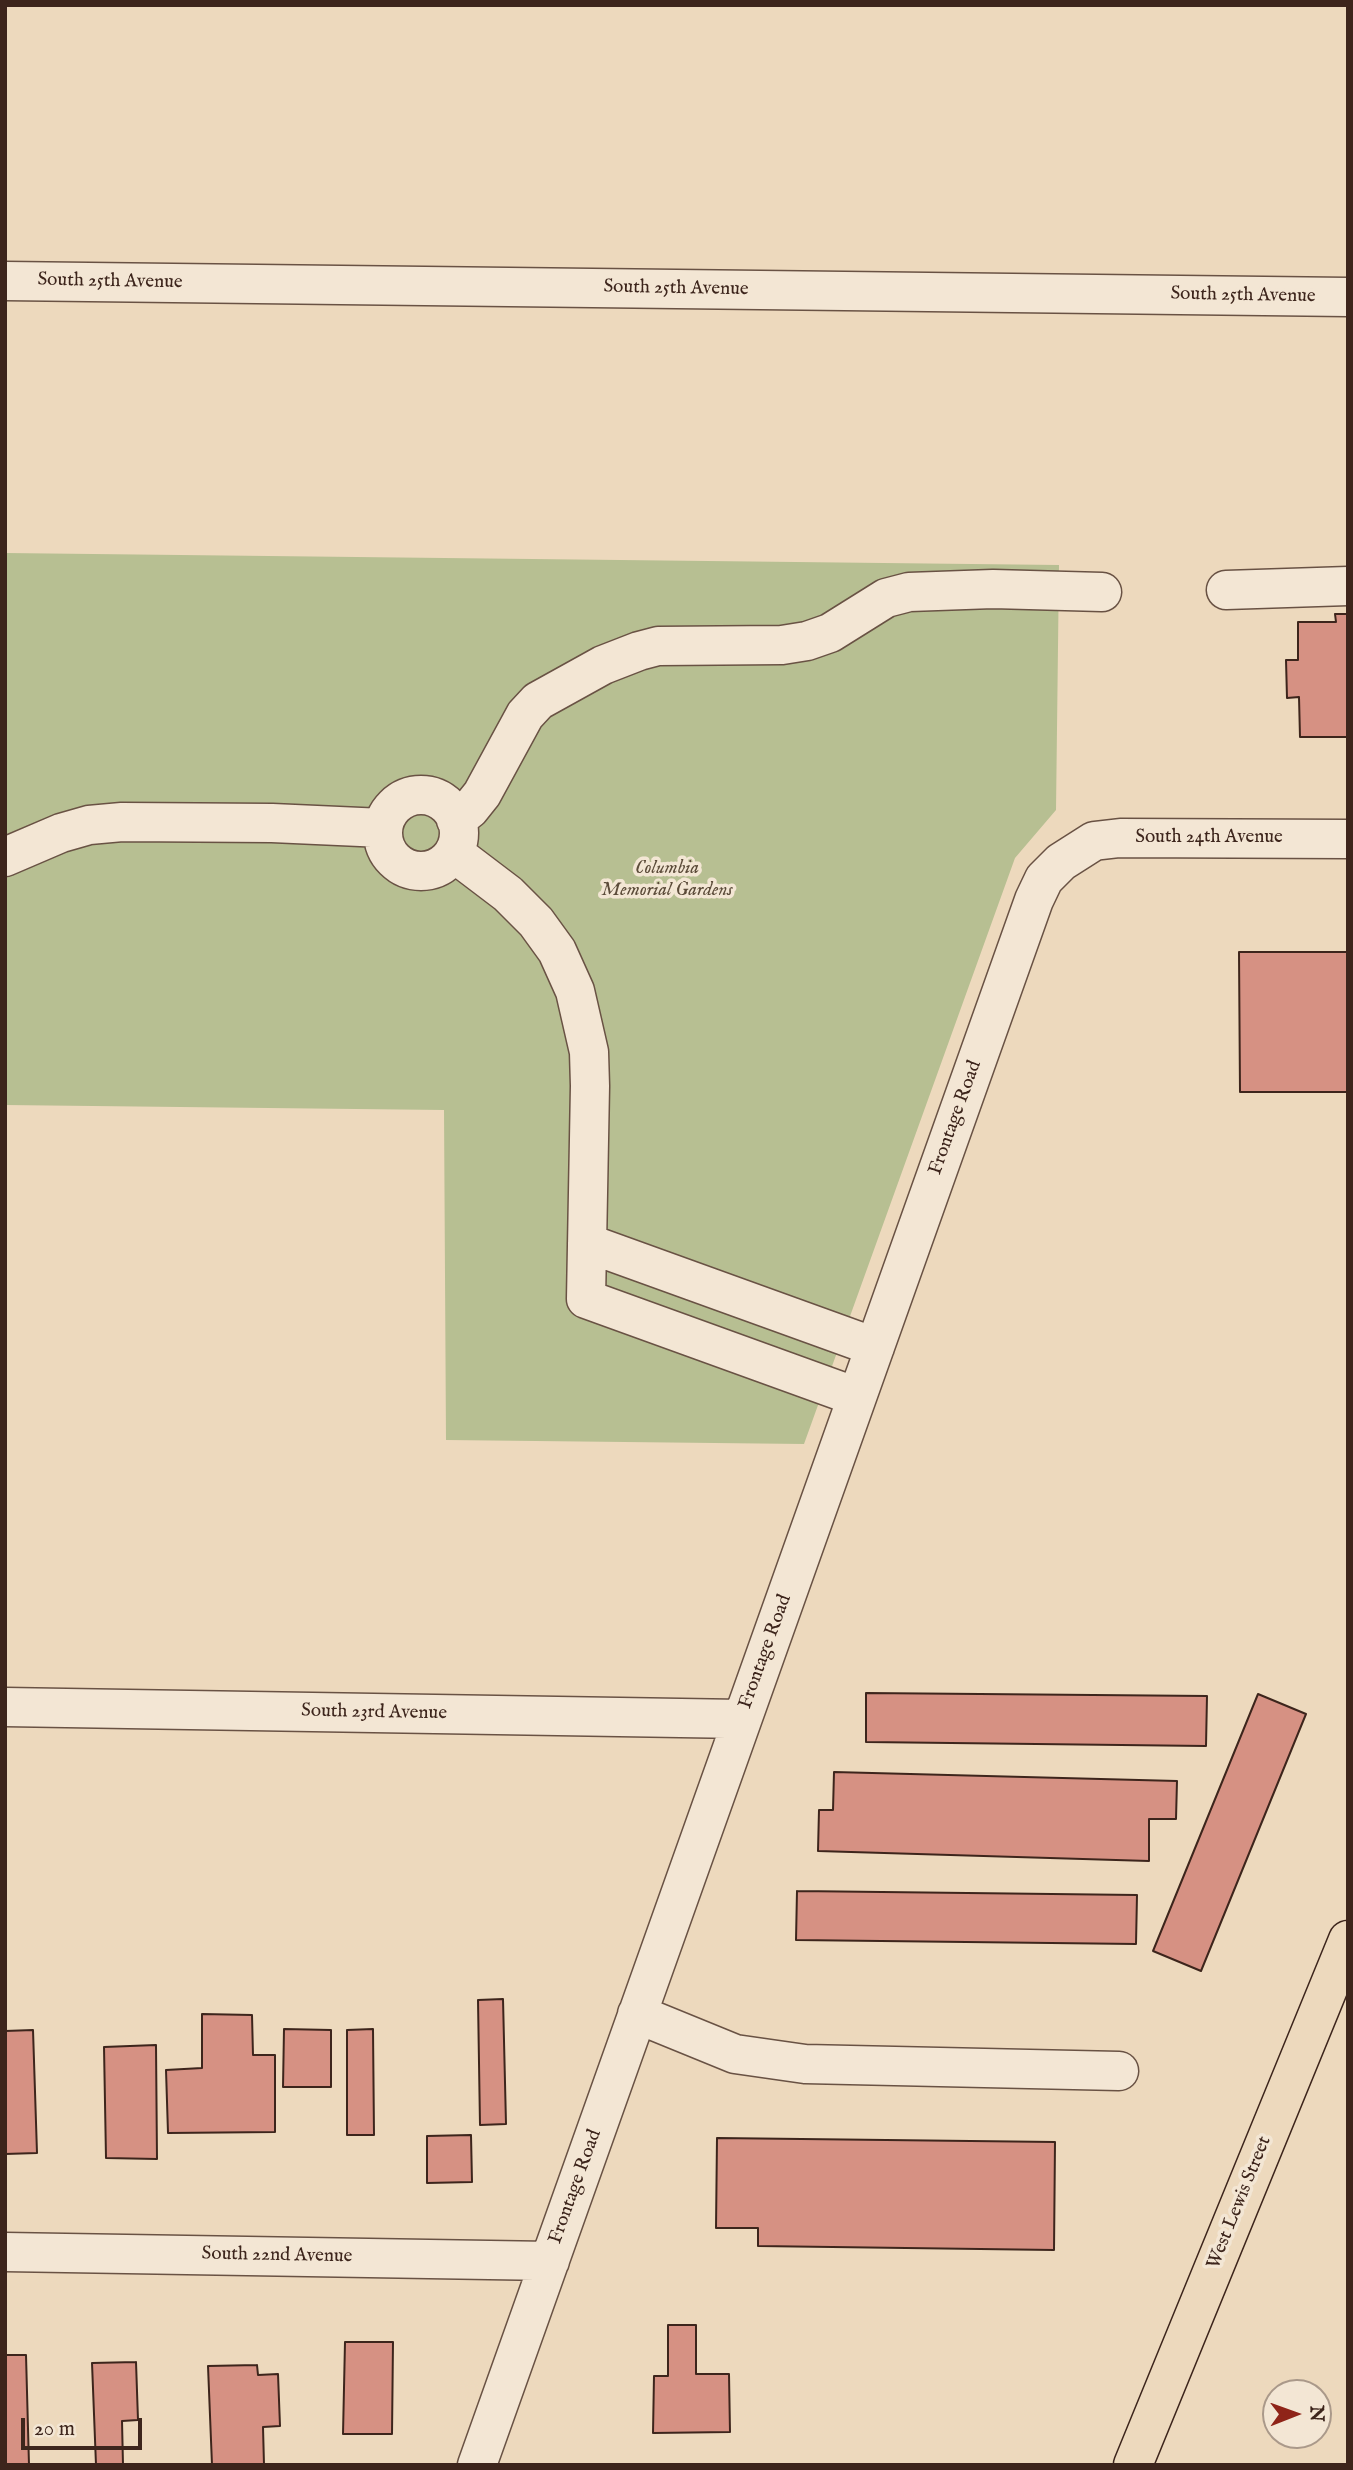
<!DOCTYPE html>
<style>
body{margin:0}
#map{position:relative;width:1353px;height:2470px;overflow:hidden;background:#edd9bd;font-family:"IM FELL English",serif}
canvas{display:block}
.frame{position:absolute;inset:0;border:7px solid #3d251c;pointer-events:none}
.north{position:absolute;left:1262px;top:2379px;width:70px;height:70px;box-sizing:border-box;background:#f3e6d4;border:2px solid #aa998a;border-radius:50%;rotate:89deg;font-size:19px;font-weight:700;line-height:28px;text-align:center;color:#3d251c}
.north::after{content:'';display:block;margin:auto;width:24px;height:32px;background:#8f2418;clip-path:polygon(50% 0,100% 100%,50% 72%,0 100%)}
.scale{position:absolute;left:21px;top:2418px;width:121px;height:32px;box-sizing:border-box;border:4px solid #3d251c;border-top:0;padding-left:9px;font-size:21px;line-height:24px;white-space:nowrap;color:#3d251c;-webkit-text-stroke:5px #f3e6d4;paint-order:stroke}
</style>
<div id="map">
<canvas width="1353" height="2470"></canvas>
<div class="frame"></div>
<div class="north">N</div>
<div class="scale">20 m</div>
</div>
<script>
const context = document.querySelector('canvas').getContext('2d');
context.lineJoin = 'round';
function fillPath(path, color) { context.fillStyle = color; context.fill(path, 'evenodd'); }
const poly = rows => new Path2D(rows.map(r => 'M' + r).join(''));
function trace(path, color, width, dash) { context.strokeStyle = color; context.lineWidth = width; context.lineCap = dash ? 'butt' : 'round'; context.setLineDash(dash || []); context.stroke(path); }
function label(font, color, halo, rows, align = 'center') {
  context.font = font + ' "IM FELL English",serif'; context.lineWidth = 7; context.setLineDash([]); context.textBaseline = 'middle'; context.strokeStyle = halo; context.fillStyle = color; for (const [text, x, y, turn = 0] of rows) {
    context.save(); context.translate(x, y); context.rotate((+turn || 0) * Math.PI / 180); context.textAlign = isNaN(turn) ? turn : align; if (halo) context.strokeText(text, 0, 0); context.fillText(text, 0, 0); context.restore();
  }
}
const green = poly([
 [5,553,1059,565,1056,810,1015,858,804,1444,446,1440,444,1110,5,1105]
]);
const building = poly([
 [1335,614,1348,614,1348,737,1300,737,1299,697,1287,698,1286,660,1298,660,1298,622,1336,622,1335,614],
 [1239,952,1348,952,1348,1092,1240,1092,1239,952],
 [866,1693,1207,1696,1206,1746,866,1742,866,1693],
 [1258,1694,1306,1714,1201,1971,1153,1951,1258,1694],
 [834,1772,1177,1781,1176,1819,1149,1819,1149,1861,818,1851,819,1810,833,1810,834,1772],
 [797,1891,1137,1895,1136,1944,796,1940,797,1891],
 [503,1999,506,2124,480,2125,478,2000,503,1999],
 [202,2014,252,2015,253,2055,275,2055,275,2132,168,2133,166,2070,202,2068,202,2014],
 [284,2029,331,2030,331,2087,283,2087,284,2029],
 [373,2029,374,2135,347,2135,347,2030,373,2029],
 [33,2030,37,2153,5,2154,5,2031,33,2030],
 [156,2045,157,2159,106,2158,104,2047,156,2045],
 [471,2135,472,2182,427,2183,427,2136,471,2135],
 [717,2138,1055,2142,1054,2250,758,2246,758,2228,716,2228,717,2138],
 [668,2325,696,2325,696,2374,729,2374,730,2432,653,2433,654,2376,668,2376,668,2325],
 [345,2342,393,2342,392,2434,343,2434,345,2342],
 [5,2355,26,2355,29,2465,5,2465,5,2355],
 [136,2362,138,2420,122,2421,123,2465,96,2465,92,2363,136,2362],
 [257,2365,258,2375,278,2374,280,2426,263,2427,264,2465,212,2465,208,2366,257,2365]
]);
const minor = poly([
 [5,281,1348,297],
 [1226,590,1348,586],
 '383 833a38 38 0 1 1 76 0a38 38 0 1 1-76 0Z',
 [456,820,470,809,482,794,525,715,538,701,603,665,639,651,658,646,782,645,807,641,830,633,886,598,909,592,993,589,1102,592],
 [454,853,508,894,536,922,557,951,575,991,589,1052,590,1086,586,1299,857,1397],
 [5,857,61,833,89,825,122,822,272,823,383,828],
 [587,1243,875,1347],
 [5,1707,742,1719],
 [637,2014,735,2054,805,2064,1119,2071],
 [5,2252,550,2261],
 [477,2465,1034,900,1044,879,1061,862,1094,841,1120,838,1348,839]
]);
const major = poly([
 [1133,2465,1348,1940]
]);
const streetNames = [
 ["South 25th Avenue",110,282,1],
 ["South 25th Avenue",676,289,1],
 ["South 25th Avenue",1243,296,1],
 ["South 24th Avenue",1209,838],
 ["Frontage Road",956,1118,-70],
 ["Frontage Road",766,1652,-70],
 ["South 23rd Avenue",374,1713,1],
 ["Frontage Road",576,2187,-70],
 ["West Lewis Street",1240,2203,-68],
 ["South 22nd Avenue",277,2256,1]
];
const parkNames = [
 ["Columbia",667,869],
 ["Memorial Gardens",667,891]
];
fillPath(green, '#b7bf92');
fillPath(building, '#d69183');
trace(building, '#3d251c', 2);
trace(minor, '#695244', 41);
trace(major, '#3d251c', 41);
trace(minor, '#f3e6d4', 38);
trace(major, '#edd9bd', 38);
label('19px', '#3d251c', '#f3e6d4', streetNames);
label('italic 19px', '#5c4c3a', '#f3e6d4', parkNames);
</script>
